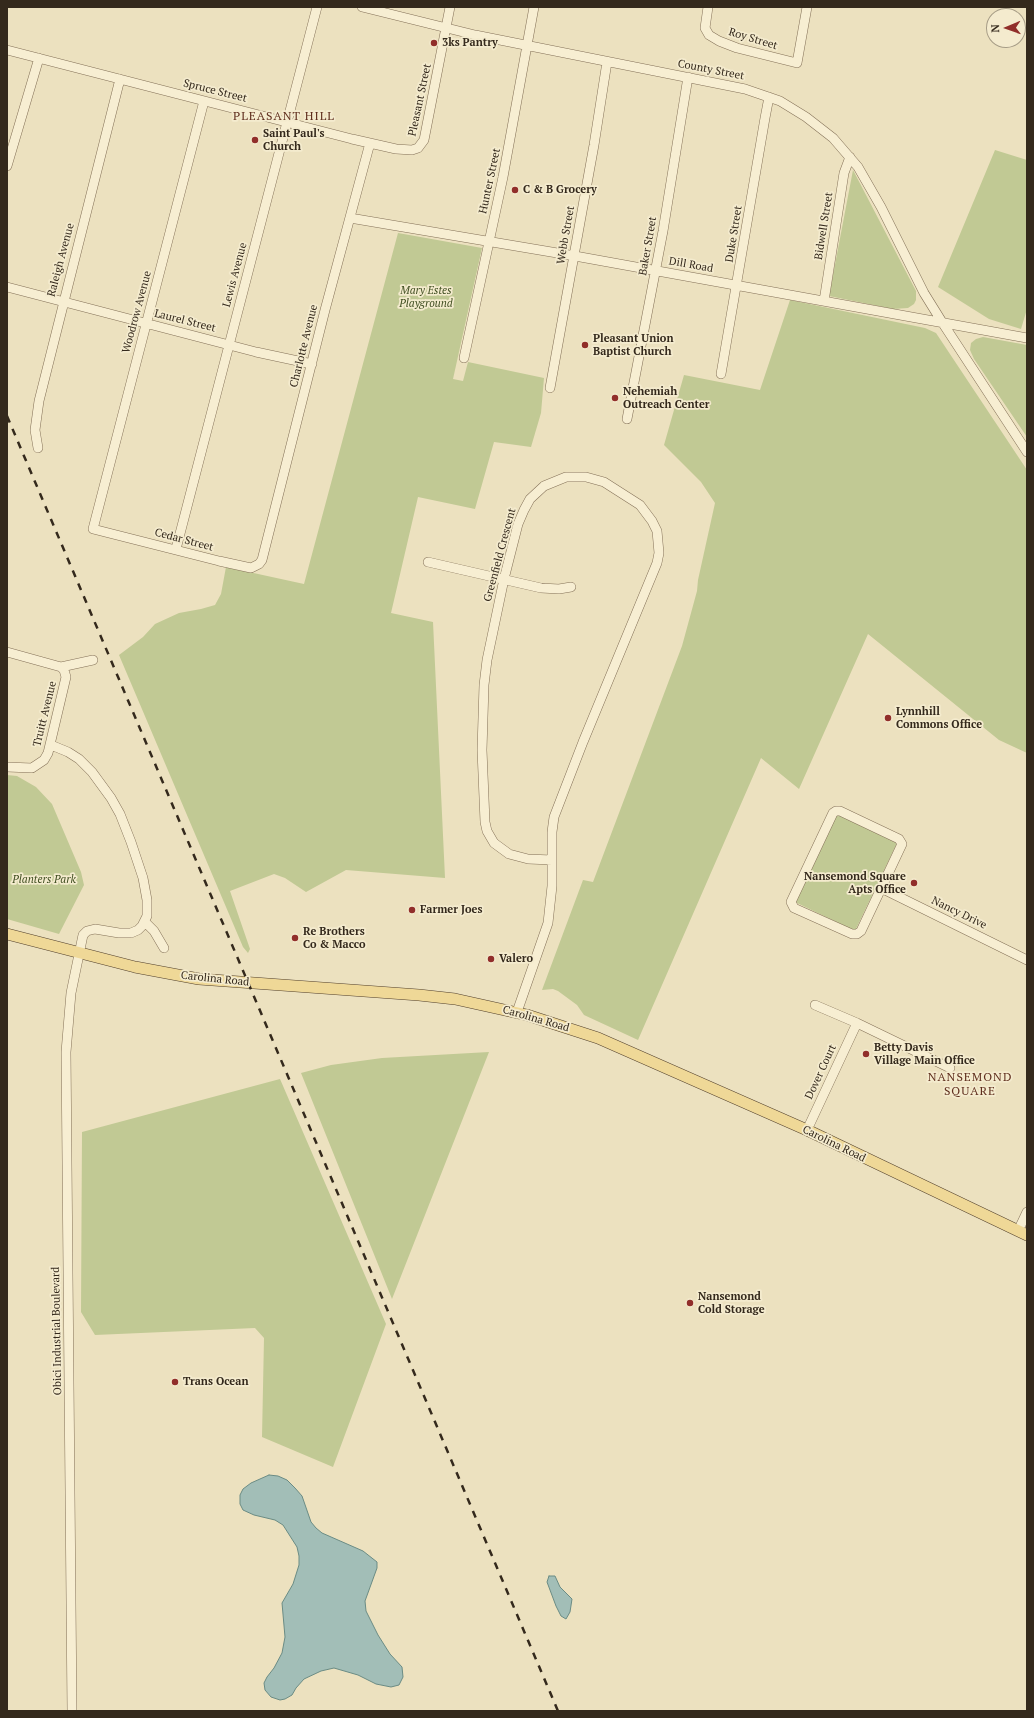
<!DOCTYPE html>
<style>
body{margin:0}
#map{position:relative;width:1034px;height:1718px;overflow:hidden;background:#ece1bf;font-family:"PT Serif",serif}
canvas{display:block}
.frame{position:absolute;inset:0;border:8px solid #34291c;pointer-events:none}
.north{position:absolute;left:986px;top:8px;width:40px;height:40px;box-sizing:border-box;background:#f4ebce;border:1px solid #a79d87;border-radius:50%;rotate:268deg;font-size:11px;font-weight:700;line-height:16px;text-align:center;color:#34291c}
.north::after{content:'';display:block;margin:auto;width:14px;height:18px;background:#912e2a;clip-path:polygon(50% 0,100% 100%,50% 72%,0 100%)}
</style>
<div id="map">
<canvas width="1034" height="1718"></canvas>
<div class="frame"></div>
<div class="north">N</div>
</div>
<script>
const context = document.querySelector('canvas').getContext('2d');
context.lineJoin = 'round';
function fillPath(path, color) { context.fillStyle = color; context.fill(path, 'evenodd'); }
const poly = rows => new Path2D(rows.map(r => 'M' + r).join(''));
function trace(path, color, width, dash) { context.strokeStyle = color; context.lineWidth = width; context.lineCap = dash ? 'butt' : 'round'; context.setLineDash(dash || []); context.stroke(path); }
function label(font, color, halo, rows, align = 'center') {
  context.font = font + ' "PT Serif",serif'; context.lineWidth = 3.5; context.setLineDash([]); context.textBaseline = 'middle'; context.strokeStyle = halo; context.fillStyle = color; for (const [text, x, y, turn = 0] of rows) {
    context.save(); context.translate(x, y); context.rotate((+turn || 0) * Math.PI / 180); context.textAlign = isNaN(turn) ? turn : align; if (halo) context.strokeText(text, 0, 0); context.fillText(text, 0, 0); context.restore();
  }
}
const green = poly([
 [995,150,1027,160,1027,309,1021,329,989,319,938,287],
 [853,170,916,291,916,300,914,304,908,308,893,309,829,296],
 [398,233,482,248,453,379,463,381,468,362,544,378,541,413,531,447,494,442,475,509,418,497,391,613,433,622,445,878,346,870,306,892,285,878,274,874,230,891,250,949,248,953,243,947,119,655,143,637,155,624,179,613,201,609,215,605,221,594,226,567,304,584],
 [790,300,925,328,936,333,1027,470,1027,753,999,740,868,634,799,789,761,758,638,1040,584,1015,577,1005,558,991,553,989,542,990,583,880,593,882,682,646,697,591,698,580,715,503,701,482,664,445,684,375,760,390],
 [983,337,1027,345,1027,437,974,359,970,350,971,343,976,339],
 [7,775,17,776,36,787,52,804,81,872,84,885,59,934,7,919],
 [837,814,897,843,855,931,795,902],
 [489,1052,392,1299,301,1073,331,1065,382,1058],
 [280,1079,386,1324,333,1467,262,1437,264,1338,255,1328,95,1335,81,1312,82,1132]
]);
const water = poly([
 [269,1475,278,1476,287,1480,295,1488,302,1496,311,1522,316,1528,322,1533,363,1551,377,1562,377,1568,365,1601,366,1611,378,1635,390,1654,402,1667,403,1677,399,1685,391,1687,376,1684,358,1675,334,1668,321,1671,304,1679,296,1688,292,1695,285,1699,280,1700,271,1697,265,1690,264,1683,267,1677,274,1668,282,1653,285,1637,282,1603,293,1584,299,1565,299,1556,297,1547,283,1525,275,1520,254,1515,243,1510,240,1504,240,1495,243,1489,251,1483,269,1475],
 [549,1576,555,1576,560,1587,572,1599,570,1612,566,1619,561,1616,556,1606,547,1582,549,1576]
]);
const minor = poly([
 [362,7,475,35,745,89,780,101,806,117,833,138,858,167,881,207,924,293,942,322,1027,452],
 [708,7,705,28,709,35,719,41,737,48,797,63,807,7],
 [7,50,352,139,396,149,412,150,418,148,424,140,450,7],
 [204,101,93,529,219,561,251,568,259,564,262,560,325,310,370,143],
 [7,166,39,58],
 [350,218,575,256,1027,338],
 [7,287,256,352,312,364],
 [824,301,844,173,850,157],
 [464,358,503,177,534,7],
 [721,374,765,118,769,97],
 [550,388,594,145,607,62],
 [627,419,663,231,688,77],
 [38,448,35,430,39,401,120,79],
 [176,549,317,7],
 [428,562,541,588,559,589,571,587],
 [7,652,61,667,93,660],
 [51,745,68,752,79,759,92,772,111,798,120,814,131,842,143,878,147,900,147,916,142,926,138,930,131,933,119,933,95,929,87,931,83,935,71,993,66,1052,72,1711],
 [7,767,32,768,44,760,48,753,66,677,64,670,61,667],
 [836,811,840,811,899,839,902,844,861,931,857,934,852,934,794,908,791,902,833,813,836,811],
 [881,888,1027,960],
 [145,922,154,931,164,948],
 [815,1005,857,1023,950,1068],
 [517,1012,548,923,552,886,552,832,554,817,583,742,657,563,659,553,657,531,652,521,640,505,604,482,586,477,566,477,544,486,530,499,524,510,518,524,504,579,487,660,484,685,482,750,485,822,487,831,494,843,509,854,528,859,552,860],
 [807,1130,857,1023],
 [1018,1231,1027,1212]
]);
const major = poly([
 [7,934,135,967,199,979,419,995,455,999,527,1015,598,1038,807,1130,1027,1235]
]);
const rail = poly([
 [7,416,558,1711]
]);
const markers = [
 [434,43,4,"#912e2a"],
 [255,140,4,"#912e2a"],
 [515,190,4,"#912e2a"],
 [585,345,4,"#912e2a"],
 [615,398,4,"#912e2a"],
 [888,718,4,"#912e2a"],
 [914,883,4,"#912e2a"],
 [412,910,4,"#912e2a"],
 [295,938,4,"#912e2a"],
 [491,959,4,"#912e2a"],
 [866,1054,4,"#912e2a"],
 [690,1303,4,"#912e2a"],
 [175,1382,4,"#912e2a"]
];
const streetNames = [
 ["Roy Street",753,39,17],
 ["County Street",711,70,11],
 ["Spruce Street",215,91,14],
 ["Pleasant Street",420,100,-78],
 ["Hunter Street",490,181,-78],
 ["Bidwell Street",824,226,-81],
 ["Duke Street",734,234,-81],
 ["Webb Street",566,235,-80],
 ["Baker Street",648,246,-80],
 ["Raleigh Avenue",61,260,-75],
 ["Dill Road",691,265,10],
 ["Lewis Avenue",235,275,-75],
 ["Woodrow Avenue",137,312,-75],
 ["Laurel Street",185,321,14],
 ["Charlotte Avenue",304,346,-76],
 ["Cedar Street",184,540,15],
 ["Greenfield Crescent",500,555,-75],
 ["Truitt Avenue",45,714,-76],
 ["Nancy Drive",959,913,26],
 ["Carolina Road",215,979,6],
 ["Carolina Road",536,1019,16],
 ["Dover Court",821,1072,-65],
 ["Carolina Road",834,1144,26],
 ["Obici Industrial Boulevard",57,1331,-91]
];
const poiNames = [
 ["3ks Pantry",442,43],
 ["Saint Paul's",263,134],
 ["Church",263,147],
 ["C & B Grocery",523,190],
 ["Pleasant Union",593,339],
 ["Baptist Church",593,352],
 ["Nehemiah",623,392],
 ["Outreach Center",623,405],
 ["Lynnhill",896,712],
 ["Commons Office",896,725],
 ["Nansemond Square",906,877,"right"],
 ["Apts Office",906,890,"right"],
 ["Farmer Joes",420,910],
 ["Re Brothers",303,932],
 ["Co & Macco",303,945],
 ["Valero",499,959],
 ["Betty Davis",874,1048],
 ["Village Main Office",874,1061],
 ["Nansemond",698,1297],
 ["Cold Storage",698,1310],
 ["Trans Ocean",183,1382]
];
const parkNames = [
 ["Mary Estes",426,291],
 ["Playground",426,304],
 ["Planters Park",44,880]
];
const neighbourhoodNames = [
 ["PLEASANT HILL",284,117],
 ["NANSEMOND",970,1078],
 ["SQUARE",970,1092]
];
fillPath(green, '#c1c994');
fillPath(water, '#a2beb7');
trace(water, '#6a8b84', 1);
trace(minor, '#847158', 10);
trace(major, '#513f2c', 12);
trace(minor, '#f7eed2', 9);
trace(major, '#efd897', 11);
trace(rail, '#34291c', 2.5, [7, 7]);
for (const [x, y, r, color] of markers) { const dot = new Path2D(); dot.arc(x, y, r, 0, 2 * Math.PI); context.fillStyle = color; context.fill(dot); trace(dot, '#f4ebce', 1.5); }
label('11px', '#34291c', '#f4ebce', streetNames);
label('bold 11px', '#34291c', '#f4ebce', poiNames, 'left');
label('italic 11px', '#425023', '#f4ebce', parkNames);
context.letterSpacing = '1px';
label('12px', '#5f2e1d', '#f4ebce', neighbourhoodNames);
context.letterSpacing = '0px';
</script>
